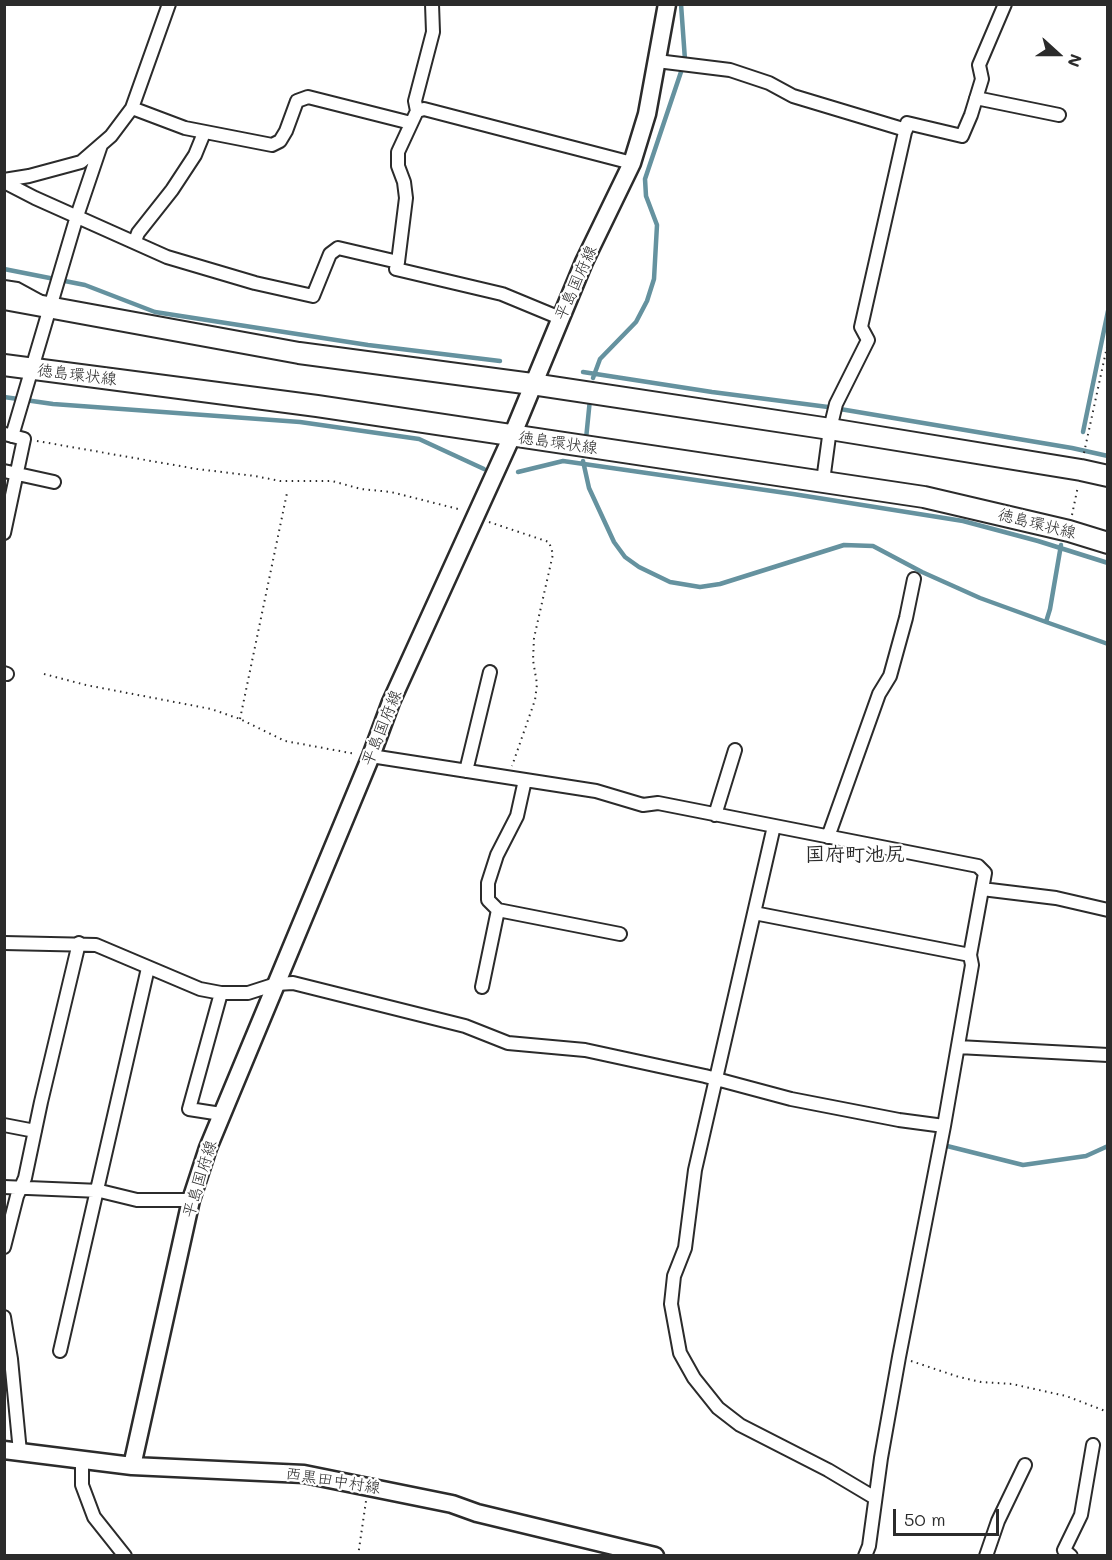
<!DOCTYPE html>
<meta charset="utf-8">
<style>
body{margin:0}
#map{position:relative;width:1112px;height:1560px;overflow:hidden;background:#fff;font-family:Mali,sans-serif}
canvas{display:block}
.frame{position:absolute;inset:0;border:6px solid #2b2b2b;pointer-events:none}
.north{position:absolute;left:1028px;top:24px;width:60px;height:60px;-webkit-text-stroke:4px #fff;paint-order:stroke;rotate:111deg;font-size:16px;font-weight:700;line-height:24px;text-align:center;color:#2b2b2b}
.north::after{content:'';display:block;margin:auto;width:21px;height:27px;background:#2b2b2b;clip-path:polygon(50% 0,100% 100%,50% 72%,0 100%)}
.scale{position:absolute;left:893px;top:1509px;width:106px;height:27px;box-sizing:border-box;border:3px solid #2b2b2b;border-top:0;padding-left:8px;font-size:18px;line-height:21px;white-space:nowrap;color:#2b2b2b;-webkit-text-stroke:4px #fff;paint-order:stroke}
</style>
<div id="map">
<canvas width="1112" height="1560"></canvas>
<div class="frame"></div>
<div class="north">N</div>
<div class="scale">50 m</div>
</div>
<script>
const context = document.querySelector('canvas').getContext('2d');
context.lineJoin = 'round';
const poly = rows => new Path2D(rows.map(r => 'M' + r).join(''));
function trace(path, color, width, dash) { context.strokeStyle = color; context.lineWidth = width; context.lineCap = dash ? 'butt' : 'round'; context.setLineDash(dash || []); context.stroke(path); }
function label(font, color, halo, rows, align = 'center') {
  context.font = font + ' Mali,"Klee One",sans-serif'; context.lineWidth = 4.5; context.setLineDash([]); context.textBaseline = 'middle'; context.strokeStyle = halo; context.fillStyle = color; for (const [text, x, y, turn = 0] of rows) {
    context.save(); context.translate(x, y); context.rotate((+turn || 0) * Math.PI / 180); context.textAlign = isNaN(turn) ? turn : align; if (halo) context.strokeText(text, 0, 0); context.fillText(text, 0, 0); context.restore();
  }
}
const stream = poly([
 [4,269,85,285,155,312,368,345,500,361],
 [583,372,712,392,828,407,1072,448,1108,456],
 [593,378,600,359,636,322,647,301,654,279,657,225,646,196,645,179,685,60,681,4],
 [4,397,53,404,300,422,419,439,484,469],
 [1083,432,1108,311],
 [586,439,590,399],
 [583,461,589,488,614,542,625,557,639,567,670,582,700,587,720,584,844,545,873,546,922,572,980,598,1046,622],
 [518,472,563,461,793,494,963,521,1038,541,1108,563],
 [1061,545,1050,609,1046,622,1108,644],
 [947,1146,1023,1165,1086,1156,1108,1146]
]);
const path = poly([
 [37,441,197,469,255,476,280,481,332,481,361,489,391,492,462,510],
 [1084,453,1108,342],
 [1072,515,1078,486],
 [489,522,549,542,553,554,534,638,533,660,537,684,535,700,512,766],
 [44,674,86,685,211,709,240,719,285,741,356,754],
 [240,719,287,493],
 [911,1361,959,1377,981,1382,1012,1384,1066,1396,1108,1412],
 [358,1556,366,1501]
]);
const street = poly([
 [657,61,730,70,769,83,793,96,906,130],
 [976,98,1059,115],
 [132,108,185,128,272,145,280,141,286,131,297,101,308,97,411,123],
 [417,111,415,101,433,32,432,4],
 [4,180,29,176,81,162,111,136,132,108,169,4],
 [4,182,35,198,167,257,255,283,313,296,330,254,338,248,398,262,406,198,404,182,398,166,398,152,417,111,424,109,632,163],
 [135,241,138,233,172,190,195,155,204,133],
 [398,262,396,269,502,294,560,318],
 [4,287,17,289,39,301],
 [12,436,77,216,101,145],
 [4,471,54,482],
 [823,481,830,429,836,404,868,340,861,327,907,123,962,136,971,115,982,79,979,65,1005,4],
 [4,533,24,439,5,434],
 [4,673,7,674],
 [371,756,596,791,643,805,658,803,978,866,985,873,970,955,972,965,944,1126,899,1357,881,1458,869,1546,865,1556],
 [466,771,490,672],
 [525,780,517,816,497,855,488,883,488,900,498,910,620,934],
 [715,815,735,750],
 [774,826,695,1170,685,1248,674,1276,671,1304,680,1353,694,1378,718,1408,740,1425,828,1470,875,1498],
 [828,837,879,694,890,676,906,618,914,579],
 [982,889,1056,898,1108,910],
 [754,913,970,955],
 [4,943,96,945,200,989,221,993,248,993,276,984,293,983,465,1026,508,1043,585,1050,705,1076,791,1099,899,1120,944,1126],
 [482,987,498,910],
 [221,993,189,1109,221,1114],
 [958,1047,1108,1055],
 [4,1125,35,1131],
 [4,1187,100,1191,137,1200,191,1200],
 [4,1247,17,1196,25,1178,41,1102,79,943],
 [4,1317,11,1359,20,1452],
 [60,1351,148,968],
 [82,1460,82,1485,94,1517,125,1556],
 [986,1556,998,1521,1025,1465],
 [1071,1556,1064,1550,1081,1515,1093,1445]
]);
const secondary = poly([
 [4,1450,132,1466,304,1474,452,1504,477,1513,655,1556],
 [132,1466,191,1200,208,1148,371,756,391,702,512,436,584,262,632,163,647,114,667,4]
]);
const primary = poly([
 [4,299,299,353,532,384,830,429,1081,470,1108,476],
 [4,365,317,406,924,497,1069,531,1108,543]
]);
const streetNames = [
 ["平島国府線",576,283,-66],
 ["徳島環状線",77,375,7],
 ["徳島環状線",558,443,8],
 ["徳島環状線",1037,524,14],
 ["平島国府線",382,728,-68],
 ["平島国府線",200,1179,-73],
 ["西黒田中村線",333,1481,9]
];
const quarterNames = [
 ["国府町池尻",855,855]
];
trace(stream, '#65929f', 4.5);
trace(street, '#2b2b2b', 16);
trace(secondary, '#2b2b2b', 21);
trace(primary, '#2b2b2b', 24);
trace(path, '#2b2b2b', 2, [1.5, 4.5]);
trace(street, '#fff', 12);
trace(secondary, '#fff', 16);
trace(primary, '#fff', 20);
label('16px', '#2b2b2b', '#fff', streetNames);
label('bold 20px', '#2b2b2b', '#fff', quarterNames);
</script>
